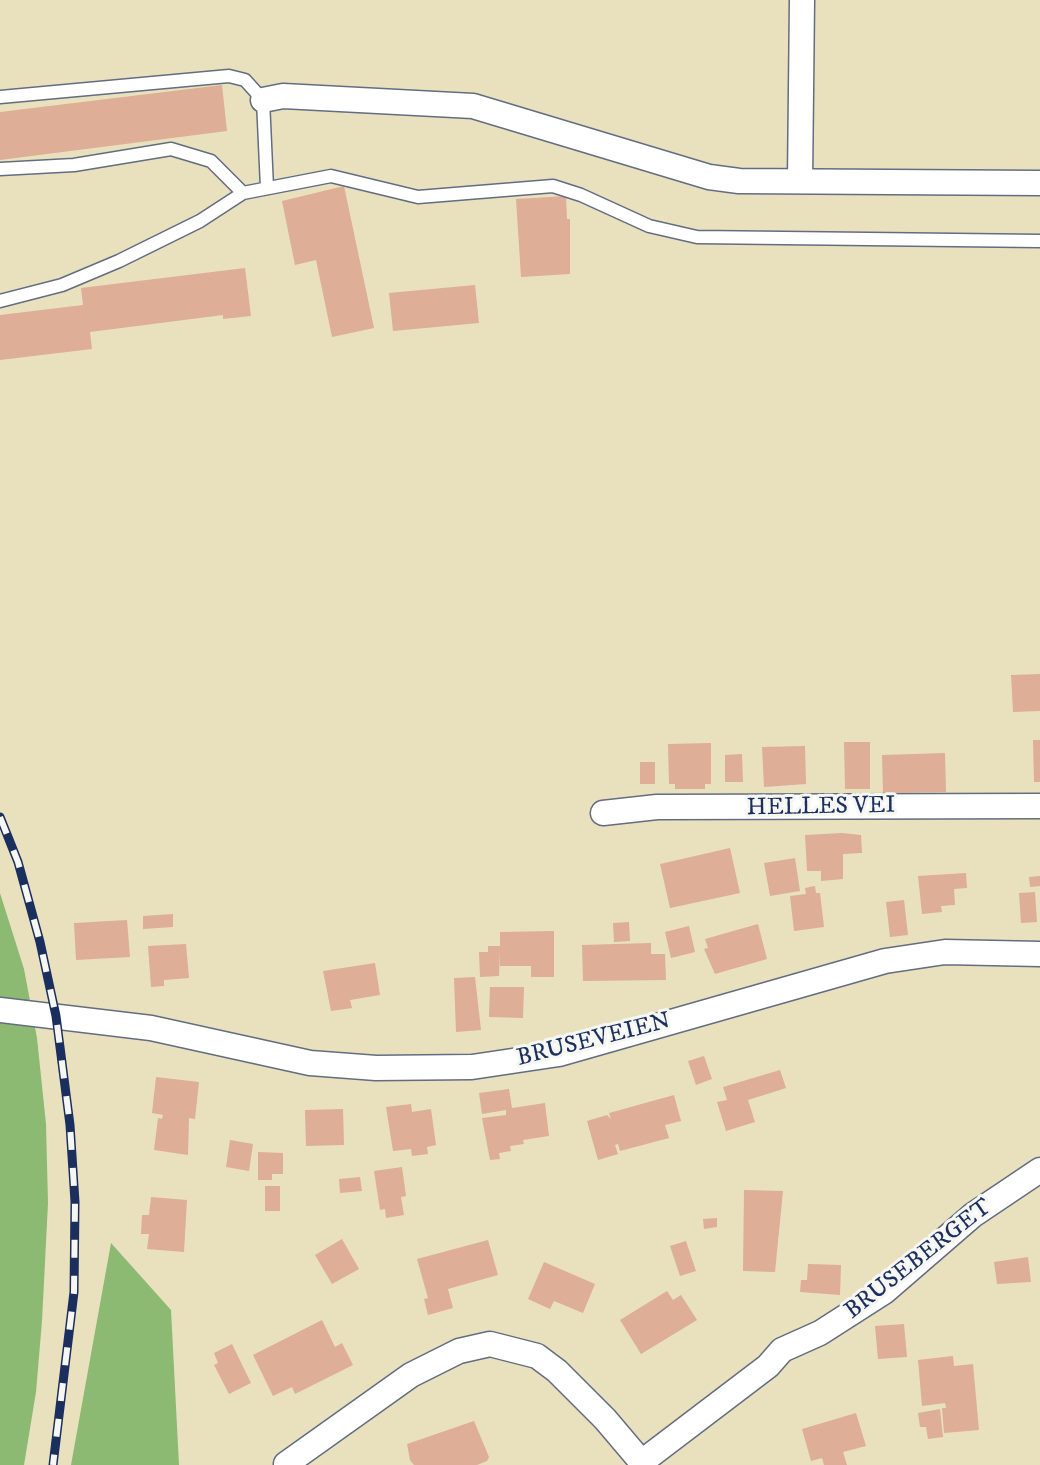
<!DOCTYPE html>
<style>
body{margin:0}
canvas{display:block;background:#e9e0be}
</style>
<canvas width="1040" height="1465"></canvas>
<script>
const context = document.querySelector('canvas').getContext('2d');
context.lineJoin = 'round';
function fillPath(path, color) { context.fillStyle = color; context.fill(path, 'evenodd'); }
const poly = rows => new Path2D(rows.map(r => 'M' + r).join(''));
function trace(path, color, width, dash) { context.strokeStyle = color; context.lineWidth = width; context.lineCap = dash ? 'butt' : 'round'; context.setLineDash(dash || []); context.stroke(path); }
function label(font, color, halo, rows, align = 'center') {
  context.font = font + ' "IM FELL DW Pica",serif'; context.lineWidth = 6; context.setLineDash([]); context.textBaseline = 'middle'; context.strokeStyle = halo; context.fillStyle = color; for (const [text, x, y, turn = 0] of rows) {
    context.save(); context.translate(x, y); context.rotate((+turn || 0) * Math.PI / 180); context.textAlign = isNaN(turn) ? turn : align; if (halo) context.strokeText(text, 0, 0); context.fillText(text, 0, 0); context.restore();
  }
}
const forest = poly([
 [0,893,24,969,37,1038,46,1124,48,1203,42,1321,36,1392,24,1465,0,1465],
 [111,1243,171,1310,179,1465,71,1465]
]);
const building = poly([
 [222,85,227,131,0,160,0,112],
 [344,186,374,328,332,337,316,260,295,265,282,201],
 [566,196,567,219,570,219,570,274,521,277,516,199],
 [245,268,251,316,223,319,223,315,90,332,92,349,0,360,0,315,83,305,81,288],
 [475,285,479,323,393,331,389,293],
 [1040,674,1040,711,1013,712,1011,675],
 [1033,740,1040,740,1040,782,1034,782],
 [844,742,870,742,870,789,845,789],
 [711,743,711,784,705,784,705,789,675,789,675,784,669,784,668,744],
 [805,746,806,784,764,787,762,747],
 [945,753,946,792,883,793,882,755],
 [742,754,743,782,725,782,725,755],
 [640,762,655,762,655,784,640,784],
 [842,833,861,835,862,853,843,854,843,879,821,881,821,871,807,871,805,835],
 [730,848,740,893,670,908,660,864],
 [795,858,800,891,770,896,764,863],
 [966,873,967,888,954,889,955,905,941,906,942,912,922,914,918,876],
 [1040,876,1040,886,1030,887,1029,877],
 [815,886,816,893,820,893,824,927,794,931,790,896,806,894,805,888],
 [1035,892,1037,922,1021,923,1019,893],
 [904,900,908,935,890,937,886,902],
 [173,914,173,927,143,929,143,916],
 [127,920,130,957,76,960,74,923],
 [629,922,630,941,614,942,613,923],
 [758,924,767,959,715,974,704,949,708,948,705,939],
 [689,926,695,952,671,958,665,932],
 [554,931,554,977,531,977,531,966,500,966,500,951,499,976,480,977,479,952,488,952,488,946,500,946,500,932],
 [651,943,651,954,665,954,666,980,583,981,582,945],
 [186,944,189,978,164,980,164,986,151,987,148,946],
 [375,963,380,995,350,1000,352,1008,331,1011,323,971],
 [475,977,481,1030,456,1032,454,978],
 [490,987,524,987,523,1018,489,1017],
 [704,1056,712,1079,696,1085,688,1061],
 [780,1070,786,1088,748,1100,755,1122,726,1131,717,1102,727,1100,723,1087],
 [156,1077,199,1082,195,1119,189,1118,188,1155,154,1150,158,1118,162,1119,163,1115,152,1113],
 [509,1089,512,1108,545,1103,549,1136,523,1140,524,1144,510,1146,511,1151,499,1153,500,1159,490,1160,482,1118,506,1115,506,1110,482,1114,479,1093],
 [674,1095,681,1121,665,1125,669,1138,620,1151,618,1144,615,1145,618,1154,598,1160,587,1121,607,1115,611,1119,609,1113],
 [411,1104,412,1112,431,1109,436,1145,427,1147,428,1154,412,1156,411,1149,393,1151,386,1107],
 [343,1109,344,1145,306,1146,305,1110],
 [230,1140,253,1144,249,1171,226,1167],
 [258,1152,283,1153,283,1174,272,1174,272,1180,258,1180],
 [402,1167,406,1196,401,1197,404,1215,386,1218,385,1209,380,1210,374,1171],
 [360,1177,362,1191,340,1193,339,1179],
 [265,1186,280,1186,280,1211,265,1211],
 [744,1190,783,1191,775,1272,743,1271],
 [151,1197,187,1200,184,1252,147,1249,149,1234,141,1234,142,1215,149,1215],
 [717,1218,717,1227,704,1229,703,1219],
 [342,1239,359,1269,332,1284,315,1255],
 [488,1240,498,1275,448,1289,453,1308,428,1315,424,1299,428,1298,417,1259],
 [686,1241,696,1271,680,1276,670,1246],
 [1028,1257,1031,1282,997,1284,994,1262],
 [544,1262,595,1284,583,1313,554,1301,550,1309,528,1299],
 [808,1264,841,1265,840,1295,800,1292,801,1280,807,1280],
 [667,1291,673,1300,681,1295,697,1320,641,1354,620,1320],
 [322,1320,335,1347,342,1343,353,1365,295,1394,292,1387,273,1396,253,1355],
 [904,1324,907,1357,878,1359,875,1326],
 [232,1344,251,1383,229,1394,214,1365,218,1363,214,1353],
 [953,1356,954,1366,973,1364,979,1430,944,1433,942,1408,946,1408,945,1403,922,1406,918,1360],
 [940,1409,943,1437,928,1439,926,1427,920,1427,918,1413],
 [856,1413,866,1446,843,1452,847,1465,824,1465,822,1458,811,1461,802,1429],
 [474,1421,489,1457,487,1461,477,1465,414,1465,410,1460,407,1444]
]);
const service = poly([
 [0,97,229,76,245,80,263,100,267,188],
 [0,169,74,165,171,149,211,161,243,193],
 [0,301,62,285,119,261,200,221,243,193,331,176,418,197,553,186,581,195,649,226,697,237,1040,241]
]);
const minor = poly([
 [263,100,283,96,473,106,709,177,739,181,1040,183],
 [800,181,802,0],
 [603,813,657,807,1040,806],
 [0,1010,151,1028,310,1063,376,1068,472,1067,559,1054,885,961,945,952,1040,954],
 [643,1461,768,1366,782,1350,820,1333,884,1292,973,1215,1040,1170],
 [286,1464,411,1375,459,1351,490,1344,537,1356,557,1371,605,1419,644,1465]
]);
const rail = poly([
 [0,817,18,862,40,942,56,1016,70,1125,75,1202,74,1292,53,1465]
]);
const streetNames = [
 ["HELLES VEI",821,808,-1],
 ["BRUSEVEIEN",594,1041,-14],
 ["BRUSEBERGET",919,1260,-38]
];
fillPath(forest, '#8cba72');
fillPath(building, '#deae96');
trace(service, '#636d80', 15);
trace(minor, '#636d80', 27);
trace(service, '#fff', 12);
trace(minor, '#fff', 24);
trace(rail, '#1b2f5e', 9);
trace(rail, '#f6f6f2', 6, [18]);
label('24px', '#1b2f5e', '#f6f6f2', streetNames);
</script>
